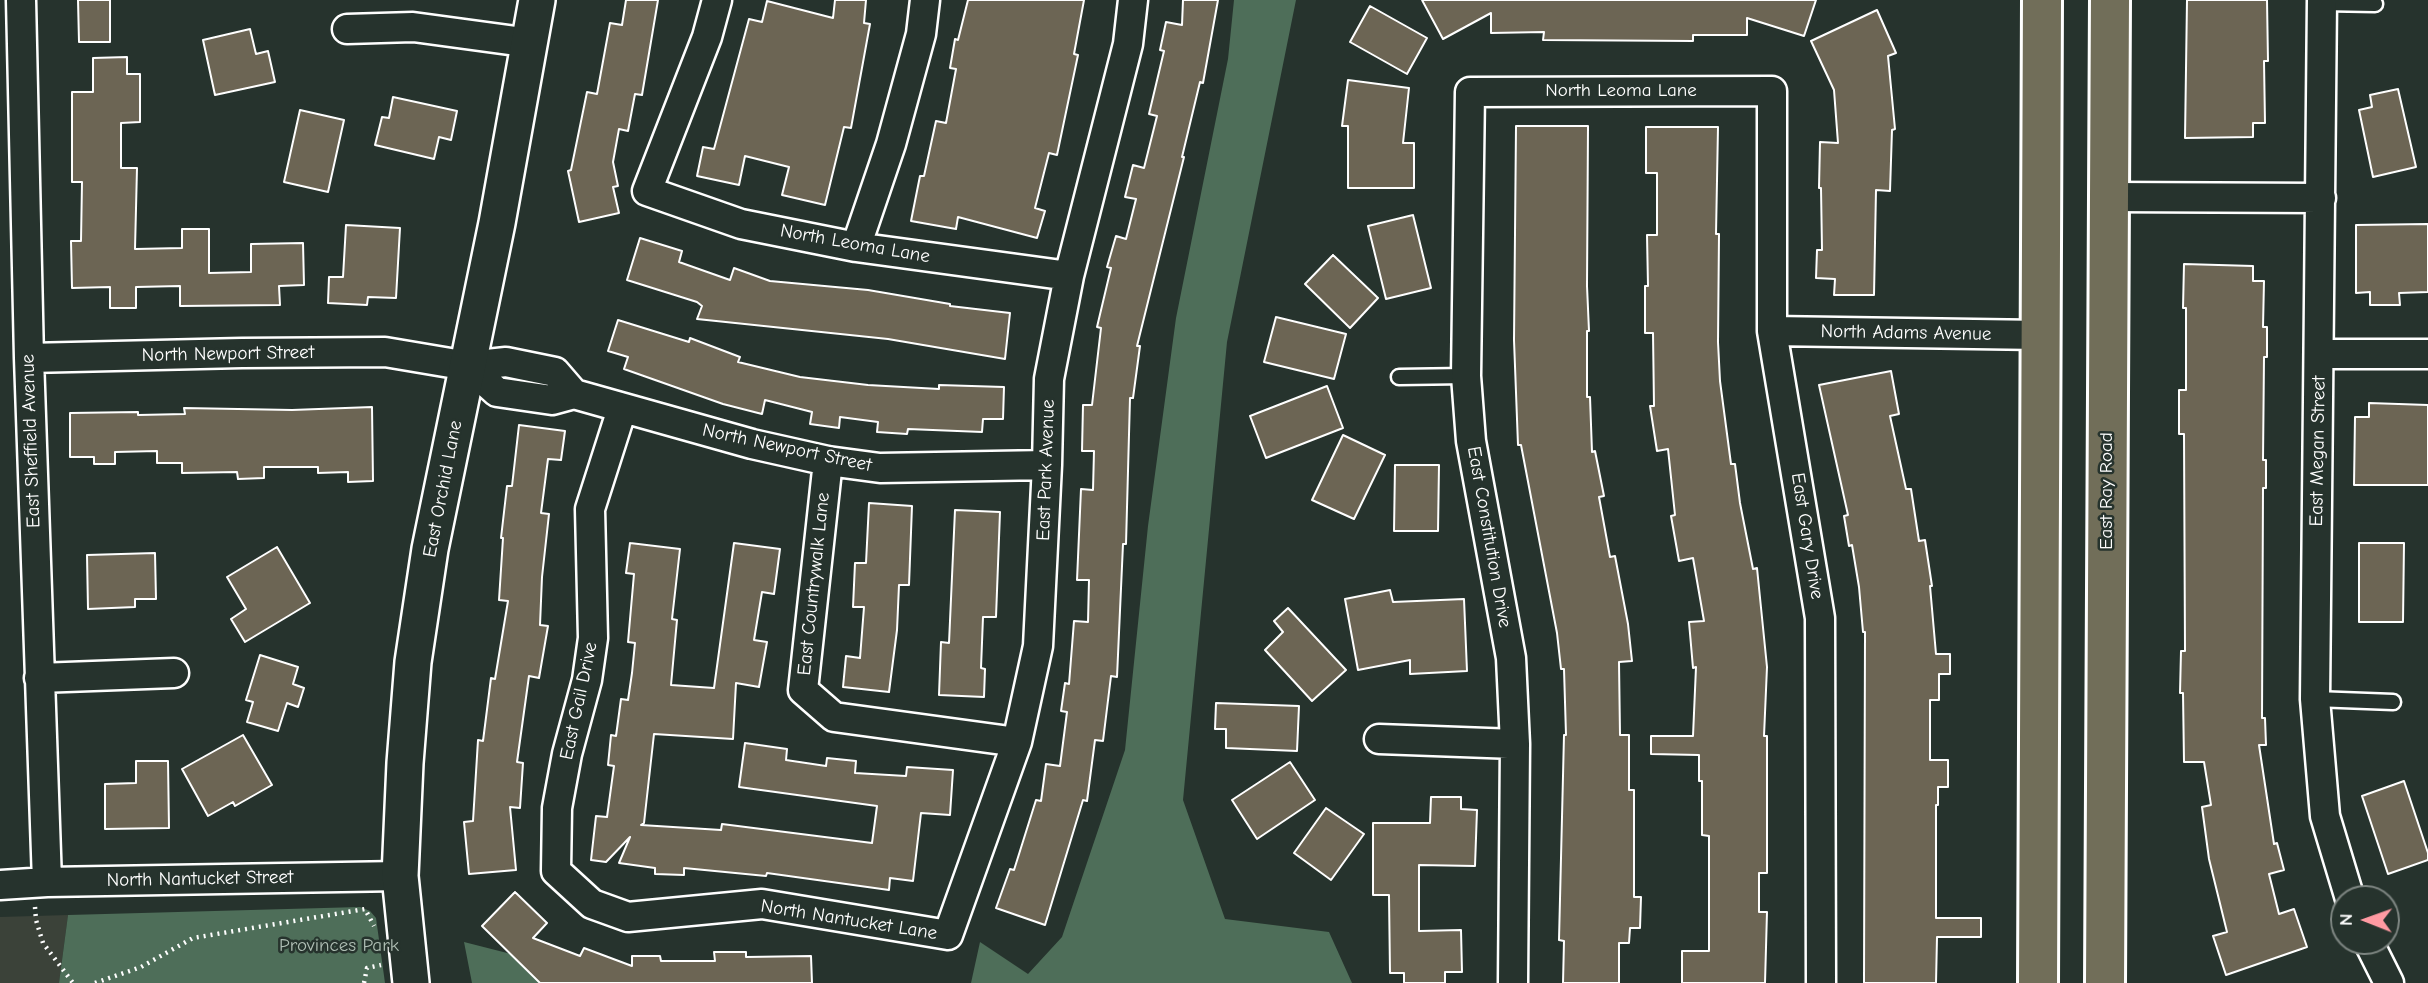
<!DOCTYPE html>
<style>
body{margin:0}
#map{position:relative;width:2428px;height:983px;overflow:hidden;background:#26332d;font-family:"Comic Neue",sans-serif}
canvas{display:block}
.north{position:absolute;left:2330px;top:885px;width:70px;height:70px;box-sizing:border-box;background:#26332d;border:2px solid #7d8581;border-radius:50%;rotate:271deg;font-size:19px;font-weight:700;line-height:28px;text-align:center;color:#fff}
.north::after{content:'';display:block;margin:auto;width:24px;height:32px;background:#ff9aa2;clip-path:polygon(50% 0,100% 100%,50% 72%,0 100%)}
</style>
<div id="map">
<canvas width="2428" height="983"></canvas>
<div class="north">N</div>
</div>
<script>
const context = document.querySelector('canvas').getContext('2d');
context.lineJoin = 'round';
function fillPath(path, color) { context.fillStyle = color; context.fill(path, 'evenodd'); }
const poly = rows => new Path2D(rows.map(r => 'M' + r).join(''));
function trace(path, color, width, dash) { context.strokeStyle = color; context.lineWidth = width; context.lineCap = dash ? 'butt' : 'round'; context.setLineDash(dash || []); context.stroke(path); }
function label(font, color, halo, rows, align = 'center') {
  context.font = font + ' "Comic Neue",sans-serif'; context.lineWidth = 5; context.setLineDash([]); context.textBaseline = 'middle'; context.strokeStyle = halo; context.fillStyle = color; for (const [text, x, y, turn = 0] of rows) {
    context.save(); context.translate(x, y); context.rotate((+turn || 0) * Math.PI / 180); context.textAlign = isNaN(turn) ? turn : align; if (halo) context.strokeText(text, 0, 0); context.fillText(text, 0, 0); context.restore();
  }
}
const built = poly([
 [68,915,59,983,0,983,0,917]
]);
const green = poly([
 [1234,0,1296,0,1227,342,1183,800,1225,919,1329,932,1352,983,971,983,980,942,1028,974,1062,937,1125,750,1148,526,1176,318,1228,59],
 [360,907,370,911,376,918,385,983,59,983,68,915],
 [464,942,625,983,472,983]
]);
const building = poly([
 [78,0,110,0,110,42,79,42,78,0],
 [626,0,658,0,642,95,635,94,628,131,619,129,613,162,618,186,613,187,619,213,579,222,568,171,571,170,587,92,597,94,610,23,622,25,626,0],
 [835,0,866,0,864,23,870,24,851,128,844,127,825,205,782,195,789,167,745,156,739,185,697,176,703,147,714,149,749,19,762,22,767,1,833,18,835,0],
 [968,0,1084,0,1074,54,1078,55,1057,155,1049,153,1035,208,1045,211,1037,238,958,217,956,229,911,221,920,176,924,176,936,121,946,123,956,69,950,68,955,39,958,40,968,0],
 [1183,0,1218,0,1203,83,1200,82,1182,157,1184,157,1137,346,1140,346,1133,398,1130,398,1126,544,1123,544,1117,677,1111,676,1103,741,1095,740,1087,801,1083,800,1045,925,996,908,1010,869,1014,870,1036,800,1041,801,1046,764,1060,766,1067,712,1061,711,1065,683,1069,684,1074,621,1088,622,1089,580,1077,580,1081,489,1093,490,1094,451,1082,451,1083,405,1092,405,1101,328,1097,327,1111,268,1107,267,1116,236,1126,239,1136,199,1125,197,1133,165,1144,168,1157,116,1149,114,1164,51,1160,50,1166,22,1182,25,1183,0],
 [1422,0,1816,0,1804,36,1747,18,1747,35,1693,35,1693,41,1543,40,1544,32,1491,33,1491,13,1443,39,1422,0],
 [2187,0,2267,0,2268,61,2264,61,2265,123,2253,123,2253,137,2185,138,2187,0],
 [1370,6,1427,38,1407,74,1350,42,1370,6],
 [1877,10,1896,53,1888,56,1895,129,1892,130,1890,191,1876,190,1874,295,1834,295,1835,279,1816,278,1817,250,1822,250,1821,188,1819,188,1820,142,1838,143,1834,90,1811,41,1877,10],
 [250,29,256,54,268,51,275,82,215,95,203,40,250,29],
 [127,57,127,74,140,74,140,122,121,123,121,168,137,168,135,249,182,248,182,229,209,229,209,273,251,272,251,244,303,243,304,285,279,286,280,305,180,306,180,286,136,287,136,308,110,308,110,287,72,288,71,241,81,241,82,182,72,182,72,92,93,92,93,58,127,57],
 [1348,80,1409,88,1403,143,1414,143,1414,188,1348,188,1348,126,1342,126,1348,80],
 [2398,89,2416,167,2373,177,2359,110,2372,107,2370,95,2398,89],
 [393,97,457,111,451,140,439,137,434,159,375,145,382,117,389,118,393,97],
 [300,110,344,120,328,192,284,182,300,110],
 [1516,126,1588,126,1587,286,1589,331,1587,331,1587,397,1590,397,1592,452,1595,451,1604,496,1599,497,1610,557,1615,556,1628,624,1632,661,1619,662,1620,735,1629,735,1629,790,1634,790,1634,897,1641,897,1640,928,1630,928,1629,943,1619,943,1619,983,1563,983,1564,941,1559,940,1564,735,1566,735,1564,669,1561,669,1557,633,1521,445,1518,445,1514,340,1516,126],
 [1646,127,1718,127,1716,234,1719,234,1718,342,1720,381,1731,464,1735,464,1740,503,1753,569,1757,568,1767,667,1764,736,1767,736,1767,873,1759,873,1759,912,1767,912,1765,983,1682,983,1682,951,1709,951,1709,836,1702,835,1702,781,1699,781,1699,755,1651,754,1651,736,1693,736,1696,667,1693,668,1689,622,1704,621,1693,558,1679,561,1671,516,1675,515,1668,449,1657,451,1650,406,1654,406,1653,333,1645,333,1645,286,1648,286,1647,235,1657,235,1657,173,1646,173,1646,127],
 [1413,215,1431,288,1386,299,1368,226,1413,215],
 [2428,224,2428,292,2399,293,2400,305,2370,305,2370,292,2356,293,2356,225,2428,224],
 [346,225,400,228,396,298,368,297,367,305,328,303,329,277,343,277,346,225],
 [640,238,682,251,679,262,730,280,734,268,770,281,868,290,950,304,950,306,1010,313,1005,359,888,339,697,319,702,306,697,302,627,280,640,238],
 [1333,255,1378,298,1350,328,1305,284,1333,255],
 [2184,264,2253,266,2253,281,2264,281,2263,327,2267,327,2267,357,2264,357,2263,460,2266,460,2266,488,2263,488,2262,718,2265,718,2266,745,2259,745,2274,844,2277,843,2284,870,2269,874,2279,914,2294,909,2307,947,2226,975,2213,936,2227,932,2209,859,2202,807,2211,805,2204,762,2184,762,2183,693,2180,693,2181,651,2185,651,2184,434,2179,434,2179,390,2186,390,2186,308,2183,308,2184,264],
 [1276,317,1346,334,1334,379,1264,362,1276,317],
 [618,320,689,342,690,338,740,357,738,362,800,377,868,385,939,389,939,385,1004,387,1003,419,983,419,982,432,908,429,907,434,877,432,878,422,840,417,839,428,810,424,812,412,765,400,762,414,723,404,624,369,628,357,608,351,618,320],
 [1891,371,1899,414,1890,416,1906,489,1911,489,1919,541,1925,540,1932,586,1930,586,1936,654,1950,654,1950,674,1939,674,1939,700,1930,700,1930,760,1948,760,1948,787,1938,787,1938,805,1936,805,1936,918,1981,918,1981,937,1937,937,1936,983,1864,983,1865,632,1863,632,1859,587,1852,545,1849,546,1844,516,1848,515,1819,385,1891,371],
 [1327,386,1343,428,1266,458,1250,416,1327,386],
 [2369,403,2428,405,2428,485,2354,485,2355,417,2369,417,2369,403],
 [372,407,373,481,348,482,348,472,318,473,318,467,264,467,264,478,238,479,237,472,182,473,182,463,157,463,157,451,115,452,115,464,94,464,94,457,70,457,70,413,138,412,138,415,185,414,184,408,292,410,372,407],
 [519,425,565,431,561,460,548,459,541,513,549,514,542,577,540,625,548,626,539,678,529,676,517,762,523,763,520,808,510,807,516,870,469,874,464,822,473,821,478,740,483,741,491,678,495,679,508,601,499,600,503,538,501,538,507,486,512,486,519,425],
 [1343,435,1385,455,1354,519,1312,500,1343,435],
 [1395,465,1439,465,1438,531,1394,531,1395,465],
 [869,503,912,506,909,585,899,585,897,630,889,692,843,687,846,656,860,658,864,607,853,607,855,563,866,563,869,503],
 [955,510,1000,512,996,617,983,617,981,668,985,669,984,697,939,695,941,642,949,643,955,510],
 [630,543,680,549,672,619,677,620,671,685,714,688,734,543,780,549,774,594,762,592,754,640,767,642,759,687,736,683,733,739,654,734,644,823,641,825,721,830,722,824,872,843,877,806,739,787,745,743,787,749,786,760,826,766,827,758,856,761,855,773,906,776,907,767,953,770,950,815,921,813,913,881,890,878,889,890,767,873,766,876,684,868,684,875,655,874,655,868,619,863,630,837,606,862,591,860,596,816,607,817,614,766,608,765,611,735,616,736,621,699,628,700,632,673,635,643,628,642,634,574,626,573,630,543],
 [2359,543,2404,543,2403,622,2359,622,2359,543],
 [277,547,310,603,245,642,231,619,246,609,227,577,277,547],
 [155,553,156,599,135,599,135,607,88,609,87,555,155,553],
 [1390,590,1393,602,1464,599,1467,671,1410,674,1410,660,1358,670,1345,599,1390,590],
 [1288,608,1346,670,1312,701,1265,650,1283,632,1274,621,1288,608],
 [260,655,298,667,293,684,304,688,298,707,287,703,278,731,247,722,253,702,246,700,260,655],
 [1216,703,1299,706,1297,751,1226,748,1226,729,1215,729,1216,703],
 [243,735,272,785,235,806,233,802,208,816,182,769,243,735],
 [136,761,168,761,169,828,105,829,105,784,136,783,136,761],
 [1290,762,1315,800,1257,839,1232,800,1290,762],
 [2404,781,2428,853,2428,860,2388,874,2362,796,2404,781],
 [1431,797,1461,797,1461,809,1477,810,1475,866,1419,865,1419,931,1461,930,1462,972,1445,972,1445,983,1404,983,1404,973,1390,973,1389,895,1373,895,1373,823,1430,823,1431,797],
 [1326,808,1364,834,1331,880,1294,853,1326,808],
 [515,892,547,923,533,938,580,956,584,948,632,966,632,956,660,956,661,961,715,961,714,952,746,952,746,957,811,956,812,983,540,983,482,926,515,892]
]);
const path = poly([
 [35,907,36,920,43,943,73,983],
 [95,983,141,967,193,938,365,909,374,926],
 [364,983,367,968,381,965]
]);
const service = poly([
 [2322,3,2375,4],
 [1399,377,1466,376],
 [2315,699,2393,702]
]);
const minor = poly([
 [21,0,29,358,47,882],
 [717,0,707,37,647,191,741,224,856,247,1069,276],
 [2322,0,2315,699,2325,816,2350,899],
 [347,29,413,27,531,43],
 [2108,197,2321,198],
 [856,247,891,144,921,34,925,0],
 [1772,331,2041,335],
 [2319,354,2428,354],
 [29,358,242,353,385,352,468,366,506,362,555,372,574,394],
 [468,366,497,392,552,400,574,394,752,444,828,461,880,468,1047,465],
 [622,409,590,509,593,638,587,680,567,754,557,808,556,871,592,904,628,917,762,904,948,935,1017,742,1038,646,1047,465,1049,379,1069,276,1128,44,1133,0],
 [828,461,803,690,834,717,1017,742],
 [39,678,174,673],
 [1379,739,1515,744],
 [0,885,47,882,400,876],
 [2368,941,2389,983],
 [1513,983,1515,744,1511,658,1471,441,1466,376,1470,92,1772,91,1772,331,1820,618,1821,983]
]);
const tertiary = poly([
 [411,983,400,876,405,763,413,662,430,549,497,223,537,0]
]);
const primary = poly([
 [2038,983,2042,0],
 [2105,983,2110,0]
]);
const streetNames = [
 ["North Leoma Lane",1621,91],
 ["North Leoma Lane",855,244,10],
 ["North Adams Avenue",1906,333,1],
 ["North Newport Street",228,354,-1],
 ["East Sheffield Avenue",31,441,-92],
 ["North Newport Street",787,448,12],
 ["East Megan Street",2318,451,-89],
 ["East Park Avenue",1046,470,-88],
 ["East Orchid Lane",443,489,-79],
 ["East Ray Road",2107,491,-90],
 ["East Gary Drive",1807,536,81],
 ["East Constitution Drive",1489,537,80],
 ["East Countrywalk Lane",814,584,-84],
 ["East Gail Drive",579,701,-78],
 ["North Nantucket Street",200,879,-1],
 ["North Nantucket Lane",849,920,9]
];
const parkNames = [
 ["Provinces Park",339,946]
];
fillPath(built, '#3b4239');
fillPath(green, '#4e6e59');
fillPath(building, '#6c6554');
trace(building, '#fff', 2);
trace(service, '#fff', 19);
trace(minor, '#fff', 33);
trace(tertiary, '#fff', 40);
trace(primary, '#fff', 44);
trace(path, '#fff', 4.5, [2, 5]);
trace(service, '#26332d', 14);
trace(minor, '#26332d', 28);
trace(tertiary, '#26332d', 35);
trace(primary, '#716e59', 38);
label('19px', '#fff', '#26332d', streetNames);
label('19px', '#afbeb4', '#26332d', parkNames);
</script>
